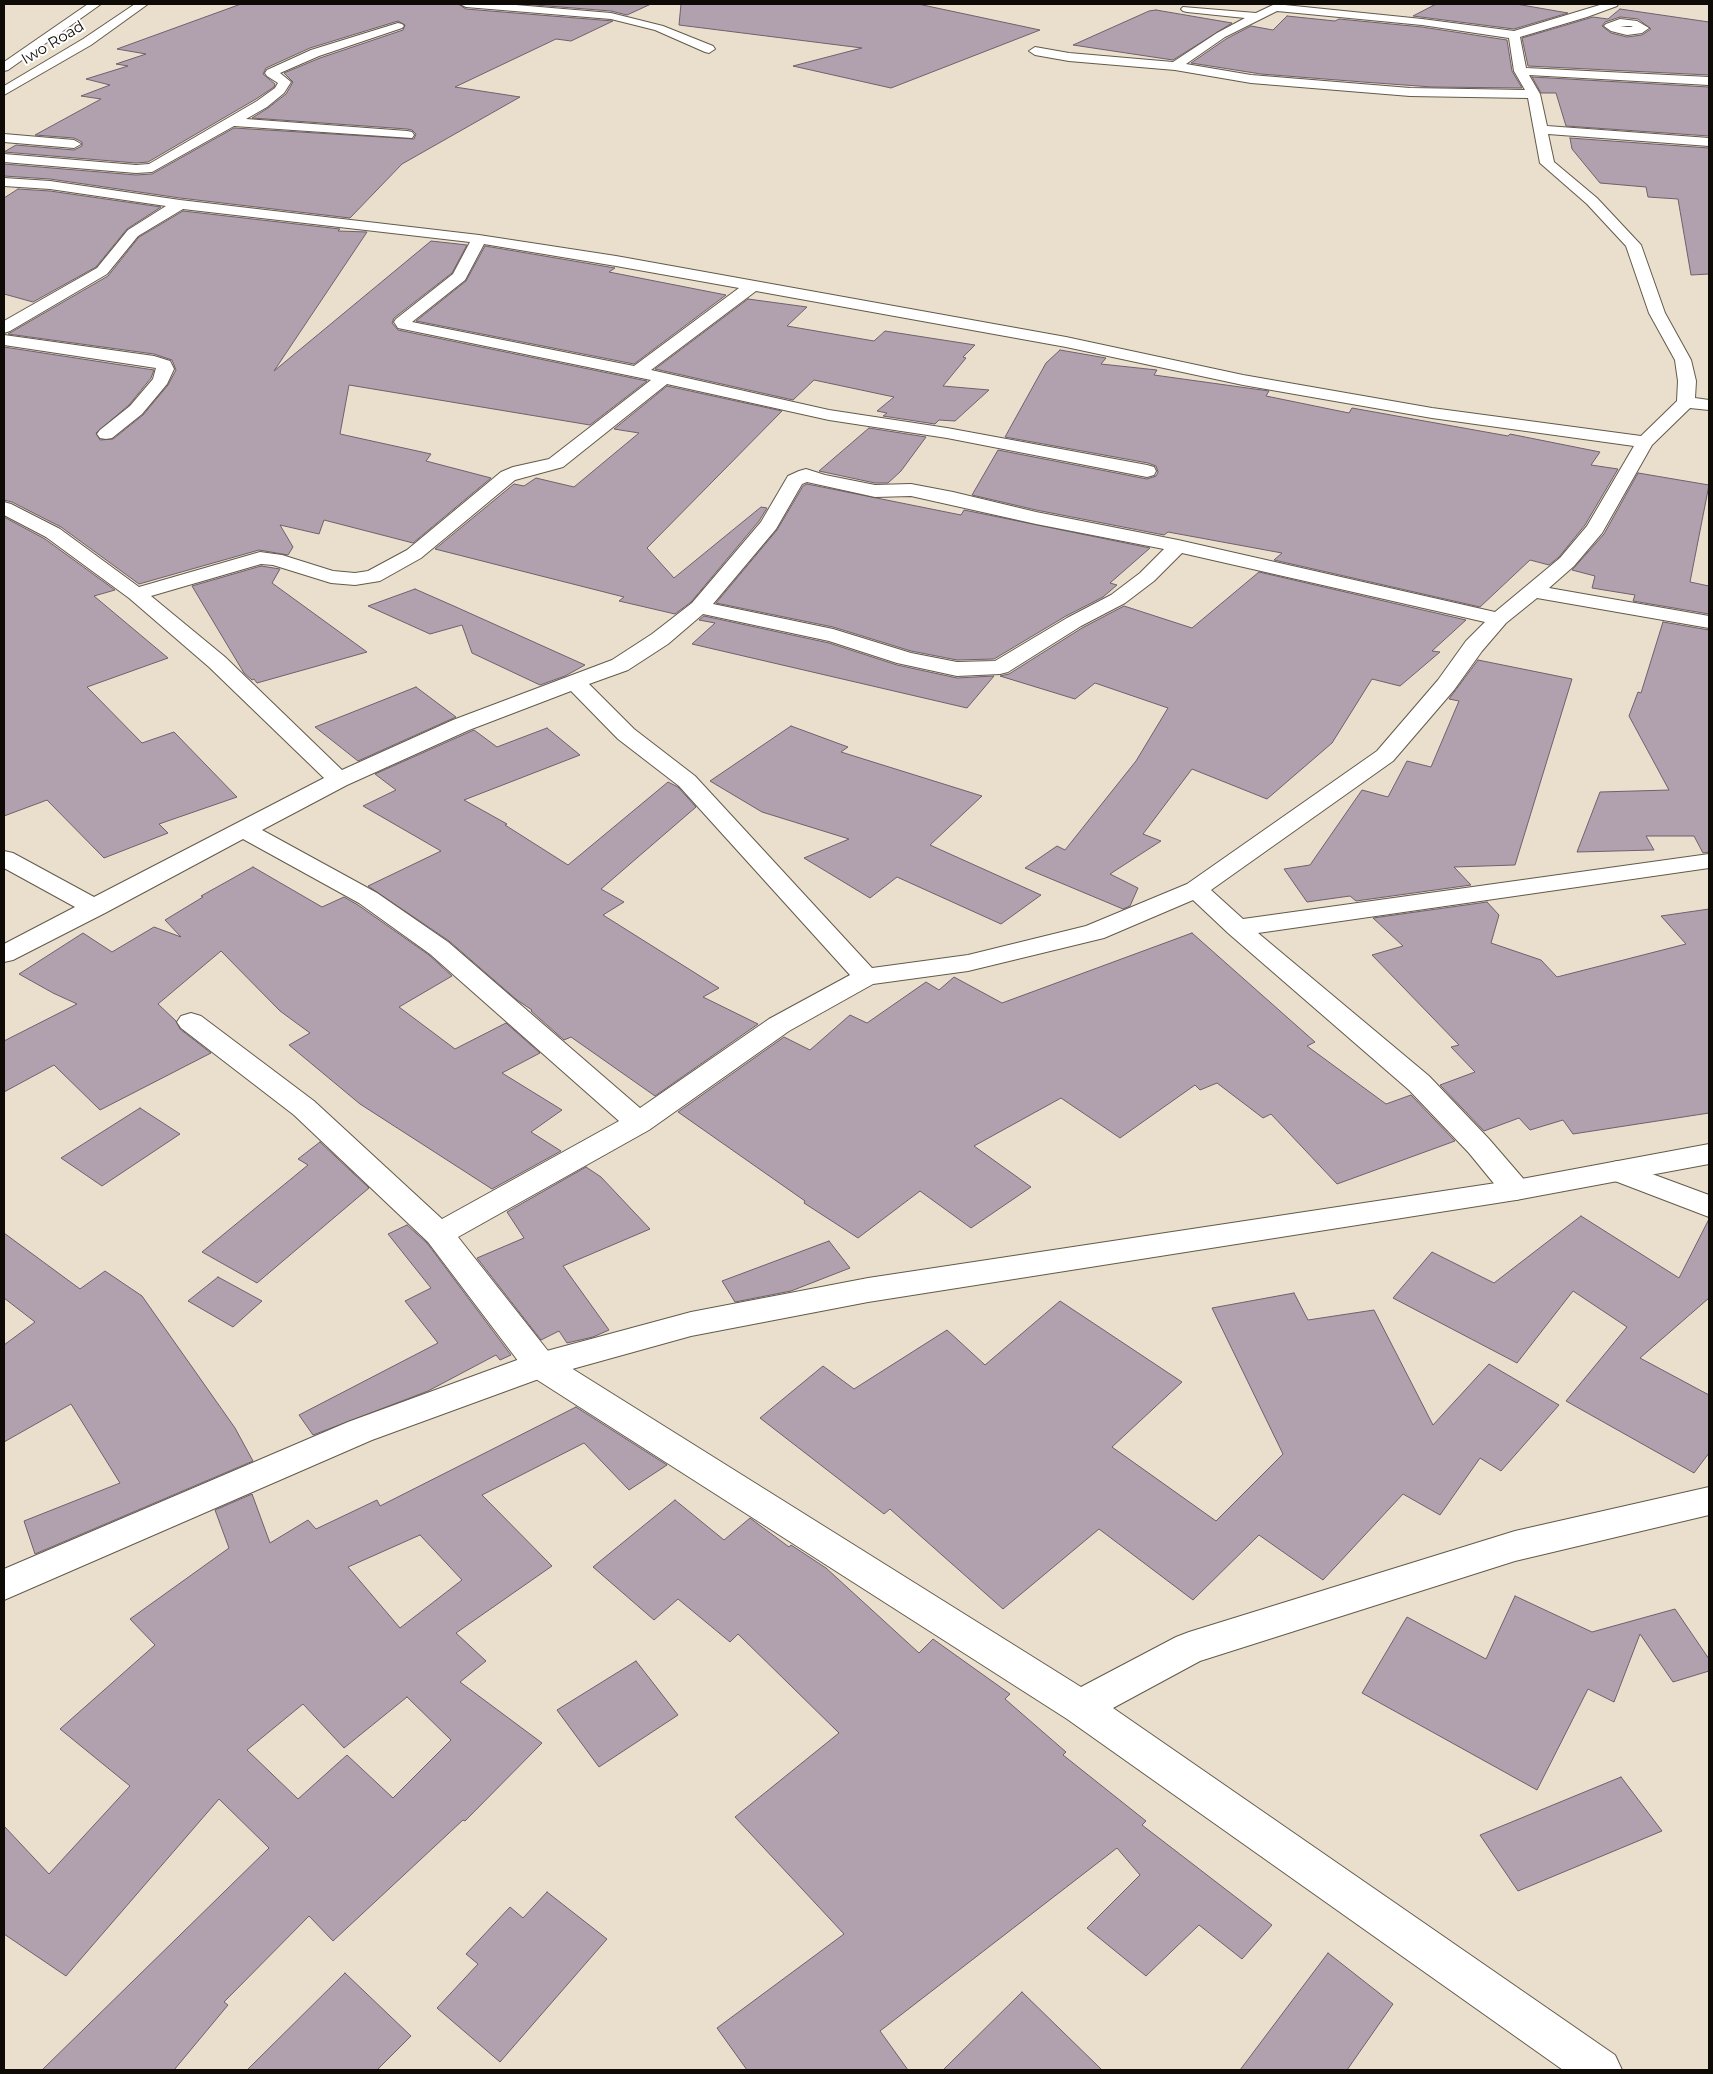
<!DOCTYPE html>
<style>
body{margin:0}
#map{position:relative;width:1713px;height:2074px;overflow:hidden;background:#e9dfcc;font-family:Montserrat,sans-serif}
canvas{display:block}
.frame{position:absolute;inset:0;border:5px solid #0e0b06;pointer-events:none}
</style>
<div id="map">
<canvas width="1713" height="2074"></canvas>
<div class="frame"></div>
</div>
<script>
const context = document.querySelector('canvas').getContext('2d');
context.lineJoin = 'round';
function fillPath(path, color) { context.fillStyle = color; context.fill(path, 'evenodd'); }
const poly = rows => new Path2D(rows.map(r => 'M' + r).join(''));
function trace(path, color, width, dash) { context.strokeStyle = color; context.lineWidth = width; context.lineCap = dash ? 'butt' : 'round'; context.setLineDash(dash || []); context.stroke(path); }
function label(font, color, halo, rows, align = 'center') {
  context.font = font + ' Montserrat,sans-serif'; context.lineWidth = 4; context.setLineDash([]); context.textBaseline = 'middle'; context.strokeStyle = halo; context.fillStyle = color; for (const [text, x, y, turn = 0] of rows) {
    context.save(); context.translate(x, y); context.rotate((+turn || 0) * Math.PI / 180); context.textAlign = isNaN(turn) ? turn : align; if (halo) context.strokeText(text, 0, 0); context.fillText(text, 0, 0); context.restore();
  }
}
const building = poly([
 [241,4,458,4,466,9,613,21,571,41,556,39,455,87,520,97,402,164,350,218,180,198,50,179,4,176,4,164,136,175,152,174,234,128,414,139,416,134,412,130,407,129,252,118,268,108,286,94,293,82,284,73,320,58,403,30,405,25,398,21,310,48,266,68,263,74,275,84,274,87,256,99,148,162,136,163,4,152,16,145,74,150,82,146,82,142,74,138,35,135,101,99,81,96,110,85,86,79,128,66,116,64,146,54,117,49,241,4],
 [523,4,651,4,627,15,611,11,523,4],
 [681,4,918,4,1040,30,891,88,793,66,862,48,679,25,681,4],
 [1436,4,1516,4,1568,13,1514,29,1413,16,1436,4],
 [1620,9,1709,22,1709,75,1528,66,1522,38,1593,17,1608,19,1620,9],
 [1620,17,1638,19,1651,29,1642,35,1627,37,1611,33,1602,26,1605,22,1620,17],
 [1156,10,1232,23,1173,60,1073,45,1149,11,1156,10],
 [1287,16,1335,21,1339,19,1422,27,1507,40,1512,71,1522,88,1432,87,1363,82,1261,74,1191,63,1226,39,1251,26,1273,30,1287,16],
 [1532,77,1709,87,1709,136,1566,126,1556,93,1541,93,1532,77],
 [1570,138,1709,148,1709,274,1691,275,1678,199,1648,197,1646,187,1600,183,1572,149,1570,138],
 [18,189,50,191,161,207,127,229,96,267,33,302,4,294,4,198,18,189],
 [183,211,340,229,338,231,367,232,274,371,431,241,467,245,452,273,394,318,392,323,398,330,647,381,590,425,349,385,340,434,431,454,426,461,491,478,413,543,324,520,319,534,280,525,293,547,288,555,259,550,139,584,61,527,12,502,4,500,4,347,154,370,151,378,129,405,96,433,100,440,113,439,143,415,168,385,176,370,172,360,154,354,8,334,108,276,139,237,183,211],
 [485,246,615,268,609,272,726,295,634,364,416,321,466,281,485,246],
 [748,299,807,307,787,326,874,341,885,331,975,345,963,357,966,358,943,386,989,390,955,421,939,420,935,424,883,416,887,413,877,411,894,397,814,380,793,400,655,369,748,299],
 [1060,350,1106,358,1101,364,1157,370,1154,375,1269,391,1266,396,1349,413,1352,408,1508,436,1510,434,1600,452,1591,465,1618,469,1585,525,1559,557,1549,565,1530,560,1480,607,1274,560,1282,553,1168,532,1164,535,1036,510,972,495,998,450,1147,479,1156,476,1158,472,1156,466,1148,463,1005,437,1046,363,1060,350],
 [667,386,782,411,647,548,674,578,761,507,767,508,759,521,691,602,675,614,619,601,624,597,435,549,514,484,524,486,536,478,574,487,639,433,614,429,667,386],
 [869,428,926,437,901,471,888,483,875,483,819,471,869,428],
 [1638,473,1709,485,1690,582,1709,586,1709,614,1633,601,1635,595,1592,588,1595,576,1572,570,1604,534,1638,473],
 [807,484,961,515,964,510,1150,548,1110,583,1117,585,1103,597,1066,616,994,659,957,660,911,651,833,627,716,603,777,530,803,486,807,484],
 [4,517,45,539,115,590,94,596,168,658,87,687,142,743,174,732,237,797,159,824,168,833,104,858,47,800,4,816,4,517],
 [261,566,280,569,272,583,367,652,257,683,254,679,252,680,244,673,192,586,261,566],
 [1259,572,1466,620,1432,651,1440,652,1400,686,1372,679,1332,743,1267,799,1192,769,1143,834,1161,841,1110,874,1138,888,1130,906,1123,909,1025,868,1057,846,1065,850,1136,761,1168,708,1095,683,1075,699,1000,676,1009,674,1082,628,1124,606,1192,628,1259,572],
 [415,589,456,607,585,665,565,676,540,685,472,653,462,625,430,634,368,606,415,589],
 [704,616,829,643,897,665,957,678,994,676,967,708,692,644,715,623,699,620,704,616],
 [1663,622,1709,630,1709,852,1703,853,1694,836,1646,836,1654,850,1577,852,1600,792,1669,790,1629,716,1638,692,1641,693,1663,622],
 [1478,660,1572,679,1515,865,1454,867,1471,885,1356,901,1350,896,1307,902,1284,869,1310,865,1362,790,1388,797,1407,761,1431,767,1459,701,1449,699,1478,660],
 [416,687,456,717,358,761,315,727,416,687],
 [791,726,848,747,841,752,982,796,930,845,1041,895,1001,924,897,877,870,898,804,858,849,839,762,812,710,781,791,726],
 [547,728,580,755,464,800,507,824,505,825,568,865,668,782,678,787,696,807,601,889,624,902,603,915,719,988,703,997,758,1024,655,1096,571,1037,564,1040,531,1011,532,1010,517,1000,449,941,368,886,441,851,363,806,396,790,375,774,474,730,497,747,547,728],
 [253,867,322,907,344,897,358,905,429,955,452,976,399,1007,455,1049,506,1023,540,1053,502,1073,562,1110,531,1132,561,1151,492,1189,360,1104,289,1045,310,1033,280,1011,221,951,158,1004,176,1021,180,1029,211,1053,100,1110,54,1065,4,1092,4,1041,77,1004,53,993,19,974,83,933,112,952,154,927,181,937,165,920,203,897,201,896,253,867],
 [1487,902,1499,915,1491,943,1541,960,1557,977,1686,944,1661,916,1709,909,1709,1113,1573,1134,1563,1120,1530,1130,1519,1118,1484,1131,1440,1085,1475,1072,1451,1047,1459,1045,1372,955,1403,946,1373,918,1487,902],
 [1192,933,1315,1042,1307,1046,1386,1104,1411,1095,1455,1141,1337,1184,1271,1114,1263,1118,1217,1083,1200,1090,1195,1085,1120,1138,1061,1098,974,1146,1031,1187,971,1228,920,1191,858,1238,804,1203,805,1201,678,1112,784,1037,810,1050,850,1015,867,1023,926,982,939,990,954,977,1002,1003,1192,933],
 [140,1108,180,1134,102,1186,61,1158,140,1108],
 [320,1142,369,1188,257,1283,202,1252,308,1165,298,1159,320,1142],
 [586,1167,601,1177,650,1229,563,1266,609,1330,593,1337,567,1343,559,1331,541,1340,477,1258,524,1238,507,1212,586,1167],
 [1581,1216,1679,1278,1709,1219,1709,1298,1640,1358,1709,1395,1709,1453,1694,1473,1566,1401,1627,1327,1573,1291,1517,1363,1393,1298,1432,1252,1494,1283,1581,1216],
 [407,1225,427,1243,511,1355,500,1360,496,1355,428,1391,313,1435,299,1415,438,1343,405,1301,431,1288,388,1234,407,1225],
 [4,1233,80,1289,105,1271,142,1296,235,1428,253,1461,35,1554,24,1521,120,1483,71,1404,4,1442,4,1345,35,1322,4,1298,4,1233],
 [829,1241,850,1268,791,1291,735,1302,722,1281,829,1241],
 [218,1277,262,1301,233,1327,188,1301,218,1277],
 [1294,1293,1308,1320,1374,1310,1433,1425,1489,1364,1559,1405,1501,1471,1480,1458,1440,1515,1403,1494,1323,1580,1259,1535,1193,1600,1099,1529,1003,1609,890,1509,884,1514,760,1418,823,1366,854,1389,947,1330,985,1365,1060,1301,1182,1382,1112,1447,1216,1521,1283,1454,1212,1308,1294,1293],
 [576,1407,667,1465,629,1490,584,1443,482,1495,552,1566,456,1633,486,1661,460,1682,542,1743,465,1821,463,1820,333,1941,309,1916,224,2002,228,2005,174,2070,42,2070,269,1848,219,1799,66,1976,4,1934,4,1826,49,1874,130,1786,60,1729,155,1645,130,1619,229,1548,215,1510,252,1494,270,1543,308,1520,316,1529,377,1500,380,1506,576,1407],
 [420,1535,462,1580,400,1628,348,1567,420,1535],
 [407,1697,451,1740,393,1798,347,1755,298,1799,247,1750,303,1704,344,1748,407,1697],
 [675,1500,724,1540,750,1518,789,1547,791,1545,826,1568,919,1653,933,1639,1010,1694,1005,1699,1066,1752,1063,1755,1146,1821,1142,1825,1272,1925,1242,1959,1199,1925,1146,1976,1087,1928,1140,1875,1117,1848,880,2031,908,2070,747,2070,717,2028,844,1934,735,1817,839,1733,738,1634,730,1642,678,1599,654,1620,593,1567,675,1500],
 [1515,1596,1592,1632,1675,1609,1709,1659,1709,1671,1673,1682,1640,1634,1614,1702,1588,1689,1537,1790,1362,1693,1407,1617,1486,1659,1515,1596],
 [636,1661,678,1715,599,1767,557,1710,636,1661],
 [1621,1777,1662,1831,1518,1891,1480,1835,1621,1777],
 [547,1892,607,1939,500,2062,437,2008,478,1964,466,1954,510,1907,523,1918,547,1892],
 [1328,1953,1393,2004,1347,2070,1240,2070,1328,1953],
 [345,1973,411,2036,377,2070,247,2070,345,1973],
 [1022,1992,1102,2070,943,2070,1022,1992]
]);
const minor = poly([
 [460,4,504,4,611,13,663,26,713,46,715,49,709,53,705,52,655,30,611,19,466,7,460,4],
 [1275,4,1422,19,1514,31,1603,4,1618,4,1617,6,1587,17,1520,37,1526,68,1709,77,1709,85,1529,75,1540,94,1547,126,1709,138,1709,146,1548,134,1554,162,1597,198,1641,245,1665,313,1691,360,1696,381,1695,398,1709,400,1709,410,1690,408,1652,445,1602,533,1574,566,1549,588,1709,616,1709,628,1537,598,1506,623,1482,651,1454,690,1393,761,1211,890,1243,919,1709,854,1709,868,1258,933,1429,1076,1489,1139,1527,1183,1531,1190,1527,1197,1516,1200,1505,1197,1469,1153,1409,1090,1228,933,1193,900,1104,938,968,971,873,984,789,1031,649,1130,458,1237,552,1356,1081,1687,1176,1637,1189,1632,1515,1531,1709,1487,1709,1515,1515,1561,1200,1661,1113,1708,1615,2055,1622,2070,1563,2070,1067,1719,528,1374,428,1242,294,1115,181,1028,177,1022,181,1016,191,1013,201,1016,314,1101,442,1219,619,1121,430,954,359,903,243,839,105,913,13,960,4,962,4,944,75,907,4,868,4,851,13,853,94,897,324,778,209,667,129,598,46,537,4,515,4,502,11,504,60,529,139,587,260,552,282,555,333,571,355,573,368,571,407,550,501,472,513,467,549,459,651,380,398,328,394,322,396,319,453,274,470,242,183,209,138,236,107,274,10,331,4,333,4,321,97,268,128,230,166,206,50,189,4,186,4,178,50,181,180,200,479,235,616,256,1066,337,1243,375,1432,408,1641,436,1677,401,1678,381,1675,360,1649,313,1626,246,1587,204,1540,163,1528,98,1410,96,1251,83,1175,70,1069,61,1035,55,1029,51,1035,47,1069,53,1173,62,1217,33,1245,18,1187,12,1183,11,1181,9,1183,7,1256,13,1275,4],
 [1277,11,1422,25,1509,38,1514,71,1525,90,1410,88,1251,75,1186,64,1225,37,1277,11],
 [484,244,616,266,739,288,634,366,412,322,465,280,484,244],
 [756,291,1066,347,1243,385,1432,418,1634,446,1587,526,1560,558,1495,612,1178,540,1036,512,953,492,911,484,875,485,825,475,806,469,799,471,788,476,761,522,692,603,652,634,612,660,453,720,342,770,225,657,151,596,261,564,273,565,331,583,355,585,380,581,421,558,515,480,563,467,667,384,829,420,947,438,1147,477,1154,475,1156,471,1154,467,1147,465,947,428,829,410,651,370,756,291],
 [807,482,875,497,911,496,1036,524,1164,549,1140,573,1111,595,1067,618,995,661,957,662,911,653,833,629,713,604,776,529,802,484,807,482],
 [1182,553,1485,622,1466,641,1438,680,1377,751,1187,884,1086,926,968,955,872,968,695,776,634,729,589,684,628,670,668,644,703,614,829,641,897,663,957,676,1000,674,1008,672,1081,626,1125,603,1154,581,1182,553],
 [571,691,618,739,679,786,850,975,769,1019,640,1108,448,942,377,893,262,830,347,785,469,730,571,691],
 [1620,19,1637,21,1649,28,1642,33,1627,35,1611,31,1604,26,1606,24,1620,19],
 [1620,26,1631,26,1633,27,1627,27,1620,26],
 [398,23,402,24,404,26,402,28,319,56,280,73,291,82,284,93,267,107,246,119,407,131,412,132,414,135,412,138,234,126,152,172,136,173,4,162,4,154,136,165,149,164,257,101,275,88,278,83,267,76,265,73,267,70,311,50,398,23],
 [4,134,74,140,81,144,74,148,4,142,4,134],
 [4,335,154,356,170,361,174,369,167,384,142,414,112,438,106,439,100,438,97,434,100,430,130,406,153,379,156,368,4,345,4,335],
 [1617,1161,1709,1195,1709,1217,1607,1178,1602,1171,1607,1164,1617,1161]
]);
const tertiary = poly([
 [1709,1144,1709,1164,1516,1200,868,1302,691,1336,547,1376,372,1440,4,1600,4,1569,348,1422,528,1356,691,1312,868,1278,1516,1180,1709,1144]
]);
const primary = poly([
 [88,4,101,4,8,70,4,71,4,62,88,4],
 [135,4,148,4,91,45,4,95,4,86,83,39,135,4]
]);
const farStreetnames = [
 ["Iwo Road",53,43,-31]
];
fillPath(building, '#b1a0ae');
trace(building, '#6f606e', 1);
trace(minor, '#635a4a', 2);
trace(tertiary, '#635a4a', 2);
trace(primary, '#635a4a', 2);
fillPath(minor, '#fff');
fillPath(tertiary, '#fff');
fillPath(primary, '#fff');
label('15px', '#0e0b06', '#fff', farStreetnames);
</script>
